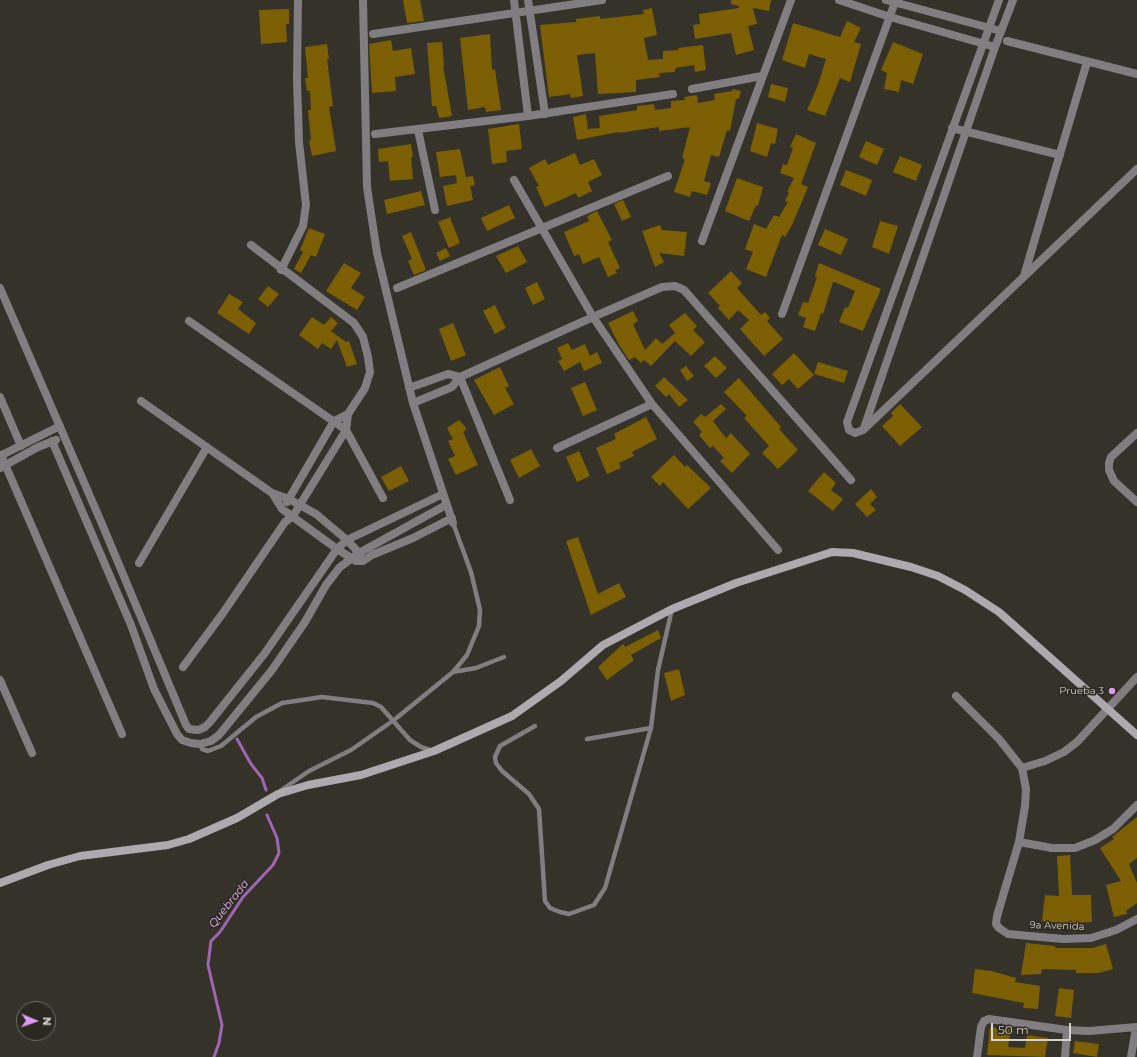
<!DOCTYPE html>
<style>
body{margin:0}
#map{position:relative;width:1137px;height:1057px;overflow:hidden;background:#35322a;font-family:Montserrat,sans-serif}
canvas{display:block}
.north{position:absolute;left:16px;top:1001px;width:40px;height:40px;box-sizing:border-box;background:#2b2820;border:1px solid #6f6c66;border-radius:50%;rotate:92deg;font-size:11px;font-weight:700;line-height:16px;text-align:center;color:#d5d3ce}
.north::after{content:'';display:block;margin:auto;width:14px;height:18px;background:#dc99f4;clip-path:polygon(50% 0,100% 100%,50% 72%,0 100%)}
.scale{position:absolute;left:991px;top:1023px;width:80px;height:18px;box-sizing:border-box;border:2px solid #d5d3ce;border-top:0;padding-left:5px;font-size:12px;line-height:14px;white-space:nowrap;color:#d5d3ce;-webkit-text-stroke:3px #2b2820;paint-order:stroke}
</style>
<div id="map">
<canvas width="1137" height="1057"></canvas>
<div class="north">N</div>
<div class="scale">50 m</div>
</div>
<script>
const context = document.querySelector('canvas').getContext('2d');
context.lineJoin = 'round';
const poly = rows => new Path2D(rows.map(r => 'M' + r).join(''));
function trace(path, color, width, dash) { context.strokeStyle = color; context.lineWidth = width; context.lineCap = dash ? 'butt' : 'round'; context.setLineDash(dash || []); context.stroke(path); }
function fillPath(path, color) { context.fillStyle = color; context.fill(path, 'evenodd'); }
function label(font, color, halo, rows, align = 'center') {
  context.font = font + ' Montserrat,sans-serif'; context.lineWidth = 3; context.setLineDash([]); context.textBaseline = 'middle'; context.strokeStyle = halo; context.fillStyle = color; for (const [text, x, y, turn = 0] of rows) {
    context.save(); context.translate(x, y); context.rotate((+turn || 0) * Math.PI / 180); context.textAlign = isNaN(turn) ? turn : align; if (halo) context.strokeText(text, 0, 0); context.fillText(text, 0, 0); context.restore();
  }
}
const stream = poly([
 [237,739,251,764,262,778,266,790],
 [214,1057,219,1043,222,1025,208,965,211,941,220,932,243,897,273,865,279,853,277,838,267,815]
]);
const building = poly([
 [403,0,420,0,424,21,407,23],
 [731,0,771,0,769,11,753,8,757,24,748,26,754,50,736,55,731,33,695,39,693,25,700,24,699,14,739,8,739,6,731,4],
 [652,8,657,35,644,38,648,60,663,59,663,51,679,50,678,48,703,45,706,70,695,72,694,65,675,68,675,72,659,73,660,77,636,80,636,92,598,94,595,53,577,55,583,96,571,98,570,94,549,97,540,25,576,22,576,19,600,16,600,19,644,14,643,10],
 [289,9,289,24,286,24,287,42,261,44,259,10],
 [847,21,861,28,854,42,861,44,850,82,840,78,825,116,807,110,818,85,826,59,809,54,805,68,782,60,793,23,840,37],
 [490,34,492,70,495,69,501,110,486,112,485,107,468,110,460,38],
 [391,40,393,51,411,48,415,74,395,77,396,91,372,93,369,44],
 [442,42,444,66,443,66,452,116,439,118,436,106,432,106,427,43],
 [893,42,923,54,913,84,901,80,899,92,884,89,887,73,881,70],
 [327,44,329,59,327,59,333,106,329,107,336,151,312,156,309,141,311,140,308,110,311,110,310,91,307,91,305,78,308,78,305,47],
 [771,84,788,88,785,102,768,97],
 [733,89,741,91,739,99,736,99,730,131,727,130,719,157,711,155,704,181,711,183,707,195,692,191,690,197,674,192,685,159,682,158,690,127,659,131,659,127,618,133,618,132,577,140,573,117,586,114,588,129,600,128,599,116,637,110,637,106,654,104,655,110,671,108,671,101,685,100,684,97,697,95,698,103,715,100,714,94,732,91],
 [757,123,778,129,775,144,771,143,767,157,750,151],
 [519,124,522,149,506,151,507,162,492,164,488,129],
 [796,134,816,143,801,184,808,187,792,225,785,237,782,235,766,277,746,269,753,252,745,249,754,224,766,229,774,215,779,217,788,202,785,201,789,193,787,192,794,178,780,173,783,164,787,165,793,148,790,147],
 [866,141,884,149,877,165,859,157],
 [411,144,413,157,411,157,413,179,390,181,388,161,379,162,378,149],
 [460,149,466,177,473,176,475,185,470,186,473,200,447,206,443,186,457,183,456,175,440,177,436,152],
 [575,153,580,165,594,159,602,175,588,182,592,191,578,198,576,193,545,207,536,187,539,186,529,168,545,159,548,165],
 [900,156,922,165,916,181,893,172],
 [846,170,872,180,866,196,840,185],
 [737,178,763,187,758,206,756,205,749,221,725,211],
 [421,191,425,205,387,214,384,200],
 [623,200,631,217,622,221,614,204],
 [509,205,515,218,487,231,481,218],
 [597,211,612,240,608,242,620,268,615,270,617,273,608,277,599,257,583,264,579,254,574,256,564,232,589,221,587,216],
 [450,217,460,243,449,248,438,222],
 [880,221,898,226,889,254,872,247],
 [660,225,662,230,687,232,684,256,659,253,664,262,655,267,642,231],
 [309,228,325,234,316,257,311,255,301,273,294,269,303,252,300,250],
 [825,229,848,239,841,255,818,245],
 [411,232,426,270,414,275,408,261,412,259,402,236],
 [518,246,527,262,506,273,496,256],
 [446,248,450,256,440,261,436,253],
 [344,263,361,273,351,288,365,297,357,310,326,291],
 [819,263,881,289,863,331,839,322,845,307,848,308,855,291,835,282,833,282,823,314,821,313,815,331,803,327,806,318,798,315,803,302,808,303,817,277,815,276],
 [731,271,742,283,737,288,761,315,765,312,770,318,767,321,783,339,764,356,740,329,749,320,738,310,729,320,718,308,720,306,708,293],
 [537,282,545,299,533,305,525,288],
 [268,286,279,294,268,307,258,299],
 [229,294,243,302,238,309,256,323,249,334,217,313],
 [495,305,506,328,495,334,483,311],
 [633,311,638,321,633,324,645,350,656,338,662,344,675,333,669,325,685,313,697,326,693,330,705,342,691,356,675,341,651,366,644,360,641,363,635,357,629,360,619,345,608,323],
 [312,317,324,325,331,317,338,323,331,331,346,342,349,341,357,364,347,367,337,340,331,349,322,343,318,349,299,335],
 [453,323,466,355,451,361,439,329],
 [568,343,572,350,585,344,590,356,597,352,602,363,584,371,580,362,564,371,558,361,562,359,557,348],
 [794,353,814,375,798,389,789,379,782,385,772,374],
 [715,356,727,368,716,378,704,366],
 [818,362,848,371,844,383,814,374],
 [686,366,694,376,687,381,680,370],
 [500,367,509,386,505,388,514,404,494,415,474,380],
 [664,377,688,400,679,407,669,394,666,397,655,386],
 [739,378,781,427,779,429,798,450,778,469,762,453,769,446,744,418,747,416,724,392],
 [585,382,597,410,583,416,571,388],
 [721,404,726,409,713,421,726,438,731,433,750,454,732,473,720,461,724,458,713,446,710,448,699,435,702,432,693,422,701,414,705,417],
 [900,404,922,427,900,446,882,426,893,416,891,413],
 [646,417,657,439,632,452,634,456,619,463,621,468,607,474,596,448,616,439,614,434],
 [459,420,467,429,463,432,478,465,456,475,448,459,455,456,448,441,453,439,447,428],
 [531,449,540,466,519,478,510,460],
 [579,451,590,476,577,482,566,457],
 [674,455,685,467,687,465,711,488,688,509,663,482,660,486,651,477],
 [401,466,409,481,389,491,381,477],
 [824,472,836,483,831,490,843,499,833,511,808,491],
 [871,489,877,497,870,504,876,510,867,517,855,504],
 [578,537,598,594,619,583,626,597,591,615,566,541],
 [658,630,661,638,631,655,634,660,607,680,598,667,623,644,625,647],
 [679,669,685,695,671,701,664,673],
 [1137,817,1137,858,1129,864,1137,883,1137,903,1126,911,1127,914,1114,917,1106,885,1121,881,1100,848,1114,839,1112,837],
 [1070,855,1072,895,1091,895,1092,922,1072,923,1073,926,1059,926,1059,923,1042,921,1045,895,1059,896,1057,856],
 [1026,943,1055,946,1055,948,1092,948,1106,944,1113,969,1099,973,1076,973,1076,970,1042,969,1041,974,1021,975],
 [975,969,991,971,1016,978,1015,982,1040,986,1038,1009,1023,1008,1024,1003,972,993],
 [1059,988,1074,990,1071,1018,1055,1016],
 [990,1027,1011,1029,1008,1047,1025,1048,1027,1035,1048,1038,1045,1057,987,1055],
 [1075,1041,1099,1044,1097,1057,1073,1053]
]);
const service = poly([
 [453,672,476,668,504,657],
 [535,726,500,746,495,757,496,763,502,771,529,794,539,809,545,901,550,908,560,912,569,914,594,905,605,888,651,728,658,670,672,609],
 [587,739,651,728],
 [200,744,202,749,208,751,221,746,256,717,282,703,322,697,373,703,381,707,410,740,421,747,433,751],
 [280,791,309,771,351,750,394,720,453,672,467,655,479,626,480,610,471,572,453,523]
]);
const minor = poly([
 [363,0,367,187,377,253,413,403,453,523],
 [514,0,528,116],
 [528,0,545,114],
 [839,0,890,17,995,47],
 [886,0,1001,31],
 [999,0,847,422,849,430,855,433,863,430,1137,169],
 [373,34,602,0],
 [1007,41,1137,74],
 [692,89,762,76],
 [952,128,1060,155],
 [418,130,435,210],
 [375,134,528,116,673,94],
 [514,180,593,317,652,404,778,550],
 [702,241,791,0],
 [281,270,303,226,306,205,299,142,297,81,298,0],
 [1024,276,1087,62],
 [0,288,102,524,186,725,189,729,198,730,205,727,210,722,265,653,337,549,347,540,443,494],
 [397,288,668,176],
 [782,314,895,2],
 [189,321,346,430,383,498],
 [460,377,510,500],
 [409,388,448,374,460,377],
 [0,397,21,446],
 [141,401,272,493,289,499,316,514,347,540,359,553,363,561],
 [413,403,452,387,460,377,593,317,662,287,675,286,684,290,851,480],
 [864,428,995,47,1013,0],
 [1137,433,1111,457,1109,463,1109,470,1114,481,1137,502],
 [52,441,131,625,154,689,177,734,182,740,191,743,200,744,211,741,219,735,272,670,305,622,326,585,340,567,359,553,446,505],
 [557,448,652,404],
 [1,455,122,734],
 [0,456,60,426],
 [0,468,38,447,56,440],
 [272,493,282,509,337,549,356,561,363,561,372,555,413,538,452,518],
 [287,502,334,421,348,414],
 [139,563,207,447],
 [183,667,223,613,285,522,293,516,346,430,348,414,365,388,370,372,368,357,363,337,354,323,251,245],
 [0,680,32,753],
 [956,696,999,739,1022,768,1026,789,1025,806,1019,842,997,916,996,924,999,928,1008,934,1063,939,1091,938,1116,930,1137,919],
 [1022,768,1045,761,1064,752,1077,742,1137,677],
 [1019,842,1052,848,1075,848,1095,840,1113,829,1137,805],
 [977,1057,981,1027,984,1021,989,1019,1067,1030,1089,1031,1137,1027],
 [1065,1057,1067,1030],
 [1131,1057,1136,1028]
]);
const secondary = poly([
 [0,883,48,865,80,856,168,845,189,839,237,818,278,794,308,785,361,775,434,751,512,716,561,681,603,645,672,609,736,583,832,552,853,553,911,567,938,576,965,590,999,612,1137,735]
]);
const markers = [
 [1112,691,4,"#dc99f4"]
];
const poiNames = [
 ["Prueba 3",1104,691]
];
const streetNames = [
 ["9a Avenida",1057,926,2]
];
const waterNames = [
 ["Quebrada",229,904,-52]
];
trace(stream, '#9e66b2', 3);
fillPath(building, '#7c5f02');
trace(service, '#817e82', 4.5);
trace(minor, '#817e82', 8);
trace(secondary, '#ada9af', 8);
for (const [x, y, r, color] of markers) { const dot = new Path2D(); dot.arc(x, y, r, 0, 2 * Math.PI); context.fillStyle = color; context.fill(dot); trace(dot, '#2b2820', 1.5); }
label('10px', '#d5d3ce', '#2b2820', poiNames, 'right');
label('10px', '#d5d3ce', '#2b2820', streetNames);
label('italic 11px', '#e7baf7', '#2b2820', waterNames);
</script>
